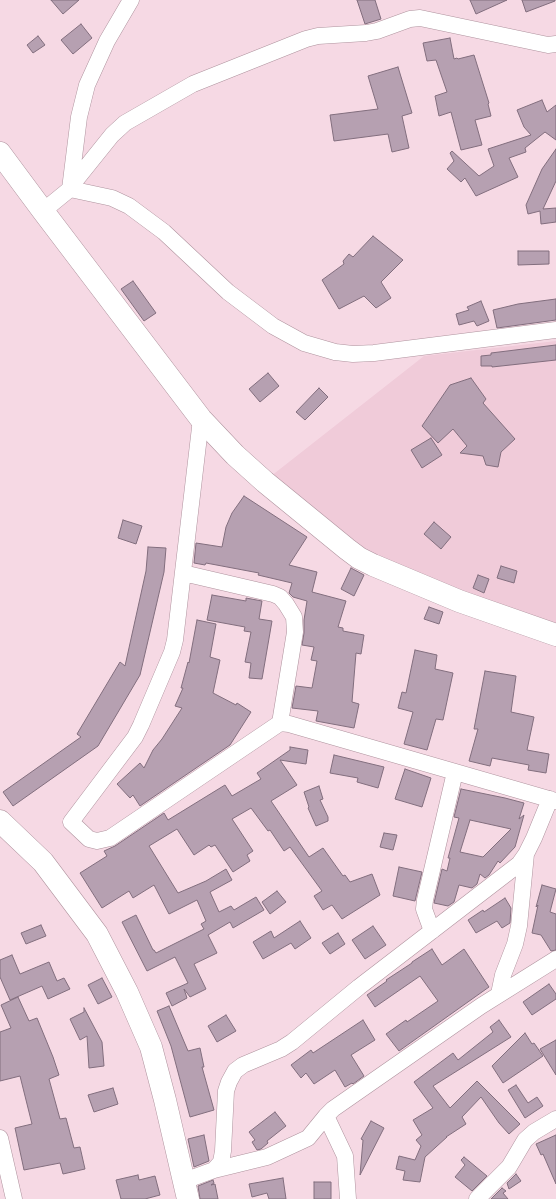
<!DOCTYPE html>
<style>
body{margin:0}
canvas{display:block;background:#f6d9e4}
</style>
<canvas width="556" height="1199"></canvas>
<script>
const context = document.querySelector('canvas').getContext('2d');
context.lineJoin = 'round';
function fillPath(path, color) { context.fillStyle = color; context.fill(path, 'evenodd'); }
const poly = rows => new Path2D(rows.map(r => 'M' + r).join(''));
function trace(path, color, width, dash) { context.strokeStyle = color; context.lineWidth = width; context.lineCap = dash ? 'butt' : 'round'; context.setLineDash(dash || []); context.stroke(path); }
const built = poly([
 [556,341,556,625,356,555,266,480,424,356]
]);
const building = poly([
 [51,0,79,0,63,14,51,0],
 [357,0,375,0,381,19,365,24,357,0],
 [470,0,507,0,476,14,470,0],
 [522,0,555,0,555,1,526,12,522,0],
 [81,24,92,38,73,54,61,40,81,24],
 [38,36,45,45,33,53,27,45,38,36],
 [450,38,454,59,457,58,458,59,474,55,489,103,488,104,491,116,475,120,482,145,461,150,451,112,439,116,435,96,447,92,436,60,427,61,423,43,450,38],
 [398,67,412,113,402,116,409,148,392,152,388,134,334,141,330,115,378,109,368,76,398,67],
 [542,100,547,112,556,105,556,140,545,132,525,148,526,152,509,158,518,177,476,196,465,178,461,182,447,169,454,161,450,153,452,151,479,176,494,166,488,149,531,135,524,127,517,110,542,100],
 [556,149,556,181,543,209,556,208,556,222,541,224,540,211,528,214,526,205,542,169,556,149],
 [373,236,403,260,381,282,391,298,376,308,364,296,339,309,322,280,344,264,343,261,349,254,353,257,373,236],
 [518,251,549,251,549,264,518,265,518,251],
 [133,281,156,313,144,321,121,289,133,281],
 [556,299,556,320,497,328,493,310,518,304,556,299],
 [481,301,489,321,477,326,474,321,459,325,456,314,469,310,467,307,481,301],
 [556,345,556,360,492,367,492,366,481,366,481,356,491,355,491,353,556,345],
 [268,373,279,386,260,402,249,389,268,373],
 [471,378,486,399,483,403,515,439,501,452,498,467,486,465,483,456,460,453,467,446,453,429,438,443,422,426,450,385,471,378],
 [319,388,328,397,305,420,296,412,319,388],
 [431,438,442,455,422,468,411,450,431,438],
 [244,496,307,537,289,565,317,572,312,592,346,601,338,627,343,628,343,631,364,635,361,654,356,653,352,702,359,704,354,728,316,721,318,711,292,708,296,686,312,688,317,661,311,660,314,647,302,645,304,633,304,620,307,601,293,597,289,593,292,583,258,575,259,573,206,563,205,565,194,563,196,543,222,547,226,527,232,513,244,496],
 [123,520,142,526,136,544,118,538,123,520],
 [434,522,451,537,441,549,424,534,434,522],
 [148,547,166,548,164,572,140,675,98,746,13,806,3,792,81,737,77,734,120,662,125,666,146,571,148,547],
 [501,566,517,571,514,583,497,578,501,566],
 [351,568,364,575,354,596,341,589,351,568],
 [478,575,489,579,484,593,473,588,478,575],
 [212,595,246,601,246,598,262,601,259,619,272,621,262,679,249,678,251,663,245,662,251,632,244,631,245,627,207,620,212,595],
 [429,607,443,612,439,624,424,619,429,607],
 [197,620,216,624,210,657,220,660,213,693,236,705,237,703,251,712,230,745,140,806,133,795,130,798,117,784,140,763,144,768,153,750,162,739,182,708,175,706,183,688,181,688,188,662,189,663,197,620],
 [415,650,437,655,435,669,453,673,443,720,436,719,427,750,404,744,413,712,398,708,402,692,406,693,415,650],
 [485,671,516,676,511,712,534,717,527,750,549,754,546,773,528,770,529,765,492,758,490,766,469,761,478,729,474,729,485,671],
 [290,747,308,750,306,764,280,760,297,785,271,801,309,857,323,848,343,876,345,875,350,882,372,874,380,895,342,919,332,905,323,910,314,896,322,891,290,847,284,851,270,830,268,831,251,808,232,819,253,851,247,855,250,861,233,872,215,845,211,847,209,845,194,855,177,829,149,846,178,893,206,881,226,869,232,880,210,892,219,912,231,906,234,910,256,897,264,910,233,928,230,922,208,935,217,953,194,964,206,989,190,997,184,989,187,998,172,1006,166,993,188,983,175,957,147,971,122,922,136,915,153,950,154,950,156,953,204,929,201,924,206,921,197,900,169,914,154,885,133,898,129,891,102,908,80,873,107,856,104,851,115,846,164,813,168,820,225,785,232,796,261,779,257,773,290,750,290,747],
 [334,755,384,767,378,788,357,782,358,778,330,773,334,755],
 [405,769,431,778,422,807,395,799,405,769],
 [319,786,323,799,320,800,328,817,328,821,316,826,308,808,309,807,304,792,319,786],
 [461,789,505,798,524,803,519,819,524,815,515,847,500,863,498,861,489,875,485,878,480,874,477,884,472,888,459,885,454,902,448,906,434,903,442,869,447,871,450,858,448,858,459,818,454,817,461,789],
 [470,820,511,829,483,857,460,852,470,820],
 [384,833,397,835,393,850,380,847,384,833],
 [399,867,422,872,415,901,393,896,399,867],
 [542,885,556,889,550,912,556,914,556,950,551,951,541,935,532,933,538,905,536,907,542,885],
 [277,891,286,902,270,914,262,902,277,891],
 [505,898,511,908,510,923,502,928,497,921,476,933,468,920,483,910,484,912,505,898],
 [300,921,311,938,295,949,291,943,263,959,253,942,271,931,274,938,300,921],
 [41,925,46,936,26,944,21,933,41,925],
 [373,926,386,945,365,959,352,940,373,926],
 [338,933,345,944,330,954,322,943,338,933],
 [432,949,442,965,464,949,489,987,399,1051,386,1034,406,1020,407,1022,438,1001,420,976,375,1007,367,995,387,981,386,980,412,963,412,962,432,949],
 [12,955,20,974,49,962,57,981,64,978,70,989,48,999,42,986,10,1000,0,977,0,960,12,955],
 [102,978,112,997,98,1004,88,985,102,978],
 [549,984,556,994,556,999,532,1015,523,1002,549,984],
 [18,997,29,1021,37,1018,53,1057,59,1075,49,1079,60,1119,66,1118,74,1148,80,1147,85,1169,63,1174,60,1163,24,1170,15,1128,32,1124,20,1076,0,1081,0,1032,11,1028,1,1005,18,997],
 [169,1006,188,1051,200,1048,204,1067,202,1067,214,1110,190,1117,171,1046,157,1011,169,1006],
 [84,1008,102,1042,104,1066,89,1068,87,1036,80,1040,70,1019,84,1012,84,1008],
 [226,1015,236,1031,217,1042,208,1026,226,1015],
 [363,1020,375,1040,351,1055,364,1076,353,1084,352,1083,345,1087,335,1070,314,1084,306,1073,301,1078,291,1065,311,1050,313,1053,363,1020],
 [499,1020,511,1037,433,1086,450,1108,477,1081,520,1124,509,1134,499,1123,481,1097,462,1117,466,1124,446,1137,447,1137,425,1157,420,1182,403,1180,405,1171,396,1169,399,1156,415,1160,421,1146,416,1140,422,1135,413,1120,433,1108,414,1082,453,1053,458,1060,493,1032,490,1027,499,1020],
 [525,1033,532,1044,534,1043,543,1056,503,1083,492,1066,525,1033],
 [556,1040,556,1075,540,1049,556,1040],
 [516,1085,528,1103,537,1097,543,1106,525,1118,508,1090,516,1085],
 [113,1088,118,1104,94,1112,88,1095,113,1088],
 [275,1112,286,1126,267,1141,268,1143,261,1149,257,1150,252,1142,255,1140,249,1132,275,1112],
 [371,1121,384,1128,360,1175,363,1140,361,1139,371,1121],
 [204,1135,209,1161,194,1167,188,1139,204,1135],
 [556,1135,556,1184,543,1154,541,1155,536,1144,556,1135],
 [464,1157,487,1176,472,1191,455,1177,465,1165,461,1160,464,1157],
 [516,1174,521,1181,509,1189,507,1183,516,1174],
 [138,1175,139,1180,155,1176,160,1195,145,1199,121,1199,116,1180,138,1175],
 [283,1178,286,1199,269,1199,267,1193,252,1197,249,1184,283,1178],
 [213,1180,214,1183,211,1185,215,1184,218,1199,200,1199,198,1186,213,1180],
 [314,1182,331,1182,331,1199,314,1199,314,1182],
 [502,1188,506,1191,503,1193,508,1199,491,1199,502,1188]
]);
const street = poly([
 [71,186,112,135,125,123,193,84,306,39,318,36,366,33,377,31,410,19,420,18,548,45,556,44],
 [70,189,112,198,129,206,164,232,228,292,273,326,304,343,335,352,353,354,374,353,556,330],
 [43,211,70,189,79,117,87,85,107,41,131,0],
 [201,419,175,640,172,652,141,725,135,737,71,822,89,839,97,841,110,838,280,723,289,724,556,801],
 [183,573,273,594,280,597,286,604,294,617,295,632,280,723],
 [432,931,424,909,425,900,455,772],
 [499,994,503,975,515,944,519,926,526,854],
 [326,1116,345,1156,348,1199],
 [0,1138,14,1199],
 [214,1170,267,1157,308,1138,326,1116,333,1109,481,1006,556,959],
 [184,1181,214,1170,221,1162,223,1151,226,1091,229,1082,235,1071,243,1065,281,1049,292,1042,359,987,519,864,526,854,534,838,550,799],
 [477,1199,509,1167,525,1140,534,1132,556,1119]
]);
const secondary = poly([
 [0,153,43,211,201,419,235,455,265,482,347,549,359,558,373,565,459,601,556,635],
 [0,821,43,862,97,934,127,992,151,1047,165,1100,188,1199]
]);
fillPath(built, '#f0cbd9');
fillPath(building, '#b6a0b1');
trace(building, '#826e7e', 1);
trace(street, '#af939e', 17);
trace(secondary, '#af939e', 23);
trace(street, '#fff', 16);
trace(secondary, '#fff', 22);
</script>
